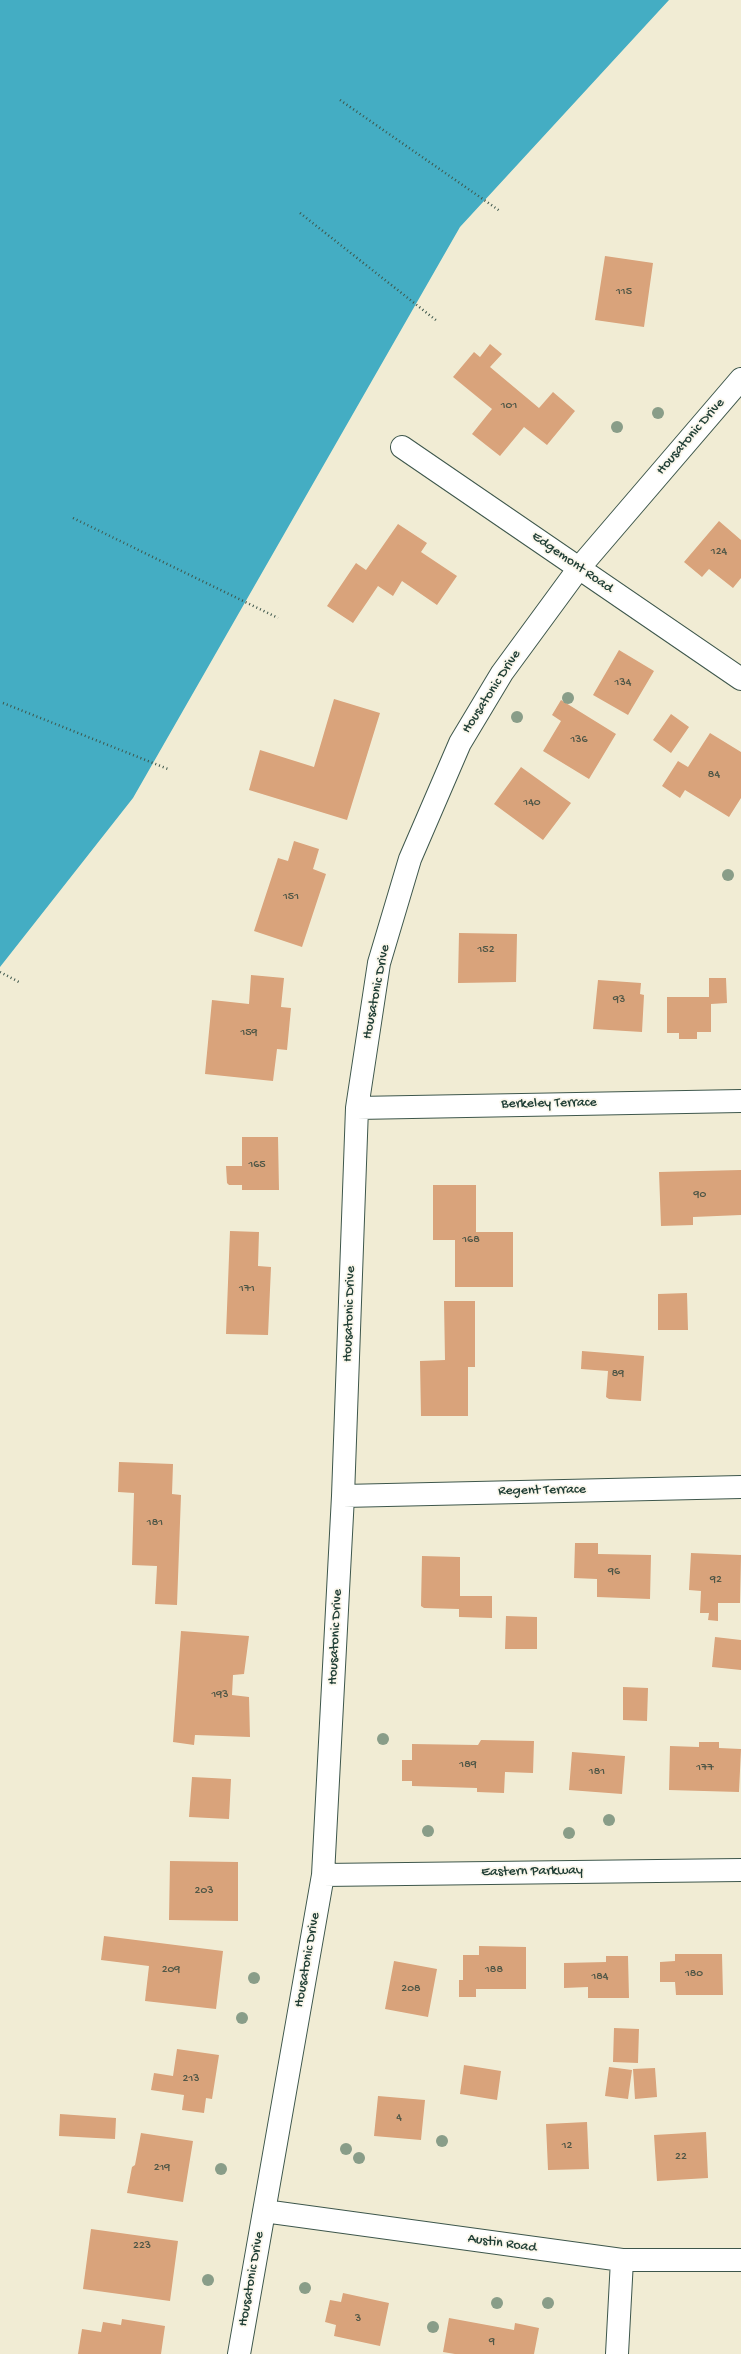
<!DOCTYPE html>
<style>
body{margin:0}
canvas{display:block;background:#f1ecd4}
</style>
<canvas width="741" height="2354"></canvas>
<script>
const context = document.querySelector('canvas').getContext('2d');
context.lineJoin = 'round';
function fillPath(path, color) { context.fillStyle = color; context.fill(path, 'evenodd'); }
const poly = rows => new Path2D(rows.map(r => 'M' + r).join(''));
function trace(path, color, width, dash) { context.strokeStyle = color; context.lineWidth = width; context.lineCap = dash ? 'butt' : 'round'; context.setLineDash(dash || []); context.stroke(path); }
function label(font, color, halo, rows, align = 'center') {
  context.font = font + ' "Gochi Hand",sans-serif'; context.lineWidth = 3.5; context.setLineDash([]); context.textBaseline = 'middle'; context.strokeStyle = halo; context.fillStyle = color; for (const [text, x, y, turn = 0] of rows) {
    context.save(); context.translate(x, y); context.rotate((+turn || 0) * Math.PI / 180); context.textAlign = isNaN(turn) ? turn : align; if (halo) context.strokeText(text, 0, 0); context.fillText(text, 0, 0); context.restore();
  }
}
const water = poly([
 [0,0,669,0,460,227,133,798,0,967]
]);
const building = poly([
 [605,256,653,263,644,327,595,320],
 [490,344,502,354,490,367,539,408,553,392,575,411,547,445,524,427,500,456,472,434,492,409,453,377,474,352,480,357],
 [719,521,741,540,741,578,733,588,709,569,702,577,684,562],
 [398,524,427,543,421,552,457,576,437,605,402,581,393,596,378,586,353,623,327,606,356,563,366,570],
 [619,650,654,671,628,715,593,695],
 [334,699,380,713,347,820,249,790,260,750,314,767],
 [561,700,616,734,589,779,543,751,561,721,552,715],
 [671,714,689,727,671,753,653,740],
 [710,733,741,752,741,798,729,817,685,790,680,798,662,786,678,761,688,767],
 [521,767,571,803,543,840,494,804],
 [294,841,319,849,313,869,326,874,302,947,254,931,278,858,288,861],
 [459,933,517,934,516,982,458,983],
 [251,975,284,978,281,1007,291,1008,287,1050,277,1049,273,1081,205,1074,212,1000,249,1004],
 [709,978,726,978,727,1003,711,1004,711,1032,697,1032,697,1039,679,1039,679,1033,667,1033,667,997,709,997],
 [598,980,641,983,640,994,644,995,642,1032,593,1029],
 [242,1137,278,1137,279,1190,242,1190,242,1185,229,1185,227,1183,226,1166,242,1166],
 [741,1170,741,1215,693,1217,693,1225,661,1226,659,1172],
 [433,1185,476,1185,476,1232,513,1232,513,1287,455,1287,455,1240,433,1240],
 [230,1231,259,1232,258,1266,271,1267,268,1335,226,1334],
 [687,1293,688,1330,658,1330,658,1294],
 [444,1301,475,1301,475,1367,468,1367,468,1416,421,1416,420,1361,445,1360],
 [582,1351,644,1356,641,1401,609,1399,606,1397,608,1371,581,1369],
 [119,1462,173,1464,172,1494,181,1495,177,1605,155,1604,157,1566,132,1565,134,1493,118,1492],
 [575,1543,598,1543,598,1554,651,1555,650,1599,597,1597,597,1579,574,1578],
 [691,1553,741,1555,740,1603,718,1603,718,1621,708,1620,709,1613,700,1613,701,1591,689,1590],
 [422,1556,460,1557,460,1596,492,1596,492,1618,459,1617,459,1609,424,1608,421,1606],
 [506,1616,537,1617,537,1649,505,1649],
 [181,1631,249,1636,244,1674,233,1675,232,1695,249,1697,250,1737,195,1735,194,1745,173,1742],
 [715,1637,741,1640,741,1670,712,1667],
 [623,1687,648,1688,647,1721,623,1720],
 [481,1740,534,1741,533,1773,505,1772,504,1793,477,1792,477,1788,412,1786,412,1781,402,1781,402,1760,412,1760,412,1744,478,1745],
 [699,1742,719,1742,719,1748,741,1749,739,1792,669,1790,670,1746,699,1747],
 [572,1752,625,1756,622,1794,569,1790],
 [192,1777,231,1779,229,1819,189,1817],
 [170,1861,238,1862,238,1921,169,1920],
 [104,1936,223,1951,216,2009,145,2001,149,1966,101,1960],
 [479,1946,526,1947,526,1989,476,1989,476,1997,459,1997,459,1980,463,1980,463,1955,479,1955],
 [675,1954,722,1954,723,1995,676,1995,675,1982,660,1982,660,1962,675,1961],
 [606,1956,628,1956,629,1998,588,1998,588,1987,564,1988,564,1963,606,1962],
 [394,1961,437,1969,428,2017,385,2009],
 [614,2028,639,2029,638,2063,613,2062],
 [177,2049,219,2055,212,2099,206,2098,204,2113,182,2110,184,2095,151,2090,154,2073,173,2076],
 [464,2065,501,2071,497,2100,460,2094],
 [609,2067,632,2070,628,2099,605,2096],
 [655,2068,657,2097,635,2099,633,2069],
 [378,2096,425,2100,421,2140,374,2136],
 [60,2114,116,2118,115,2139,59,2136],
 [587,2122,589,2169,548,2170,546,2124],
 [706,2132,708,2178,657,2181,654,2135],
 [141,2133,193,2141,183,2202,127,2193,132,2167,135,2165],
 [91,2229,178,2241,170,2301,83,2289],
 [343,2293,389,2303,380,2346,334,2336,336,2325,325,2322,330,2300,341,2302],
 [449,2318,514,2330,515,2323,539,2328,534,2354,455,2354,443,2352],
 [122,2319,165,2326,161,2354,78,2354,82,2329,101,2332,103,2322,121,2325]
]);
const path = poly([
 [340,100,500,211],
 [300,213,437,321],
 [73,518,278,618],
 [3,703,168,769],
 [0,972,19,982]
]);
const minor = poly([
 [402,447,741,679],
 [357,1108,741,1101],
 [343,1496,741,1487],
 [323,1875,741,1870],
 [264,2211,622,2260,741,2260],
 [239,2354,323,1875,343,1496,357,1108,379,963,410,859,460,743,502,673,579,568,741,379],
 [617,2354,622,2260]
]);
const trees = [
 [658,413],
 [617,427],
 [568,698],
 [517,717],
 [728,875],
 [383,1739],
 [609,1820],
 [428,1831],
 [569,1833],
 [254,1978],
 [242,2018],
 [442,2141],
 [346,2149],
 [359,2158],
 [221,2169],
 [208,2280],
 [305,2288],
 [497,2303],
 [548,2303],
 [433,2327]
];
const numberNames = [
 ["115",624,292],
 ["101",509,406],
 ["124",719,552],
 ["134",623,683],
 ["136",579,740],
 ["84",714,775],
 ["140",532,803],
 ["151",291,897],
 ["152",486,950],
 ["93",619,1000],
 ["159",249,1033],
 ["165",257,1165],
 ["90",700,1195],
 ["168",471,1240],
 ["171",247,1289],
 ["89",618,1374],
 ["181",155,1523],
 ["96",614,1572],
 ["92",716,1580],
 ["193",220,1695],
 ["189",468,1765],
 ["177",705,1768],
 ["181",597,1772],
 ["203",204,1891],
 ["209",171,1970],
 ["188",494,1970],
 ["180",694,1974],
 ["184",600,1977],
 ["208",411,1989],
 ["213",191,2079],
 ["4",399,2118],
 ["12",567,2146],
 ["22",681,2157],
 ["219",162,2168],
 ["223",142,2246],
 ["3",358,2319],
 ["9",492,2342]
];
const streetNames = [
 ["Housatonic Drive",691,437,-49],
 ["Edgemont Road",572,563,35],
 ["Housatonic Drive",492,692,-57],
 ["Housatonic Drive",377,992,-79],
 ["Berkeley Terrace",549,1104,-1],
 ["Housatonic Drive",350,1314,-88],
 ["Regent Terrace",542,1491,-1],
 ["Housatonic Drive",336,1637,-87],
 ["Eastern Parkway",532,1872,-1],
 ["Housatonic Drive",308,1960,-80],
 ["Austin Road",502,2244,8],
 ["Housatonic Drive",252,2279,-80]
];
fillPath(water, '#44adc3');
fillPath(building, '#d9a37b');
trace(minor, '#3e574c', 24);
trace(path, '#3e574c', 2.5, [1, 3]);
trace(minor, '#fff', 22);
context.fillStyle = '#899d88';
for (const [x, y] of trees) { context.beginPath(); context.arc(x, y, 6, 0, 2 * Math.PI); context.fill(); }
label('12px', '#4e5646', null, numberNames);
label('14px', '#1f3d34', '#fbf7ec', streetNames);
</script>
